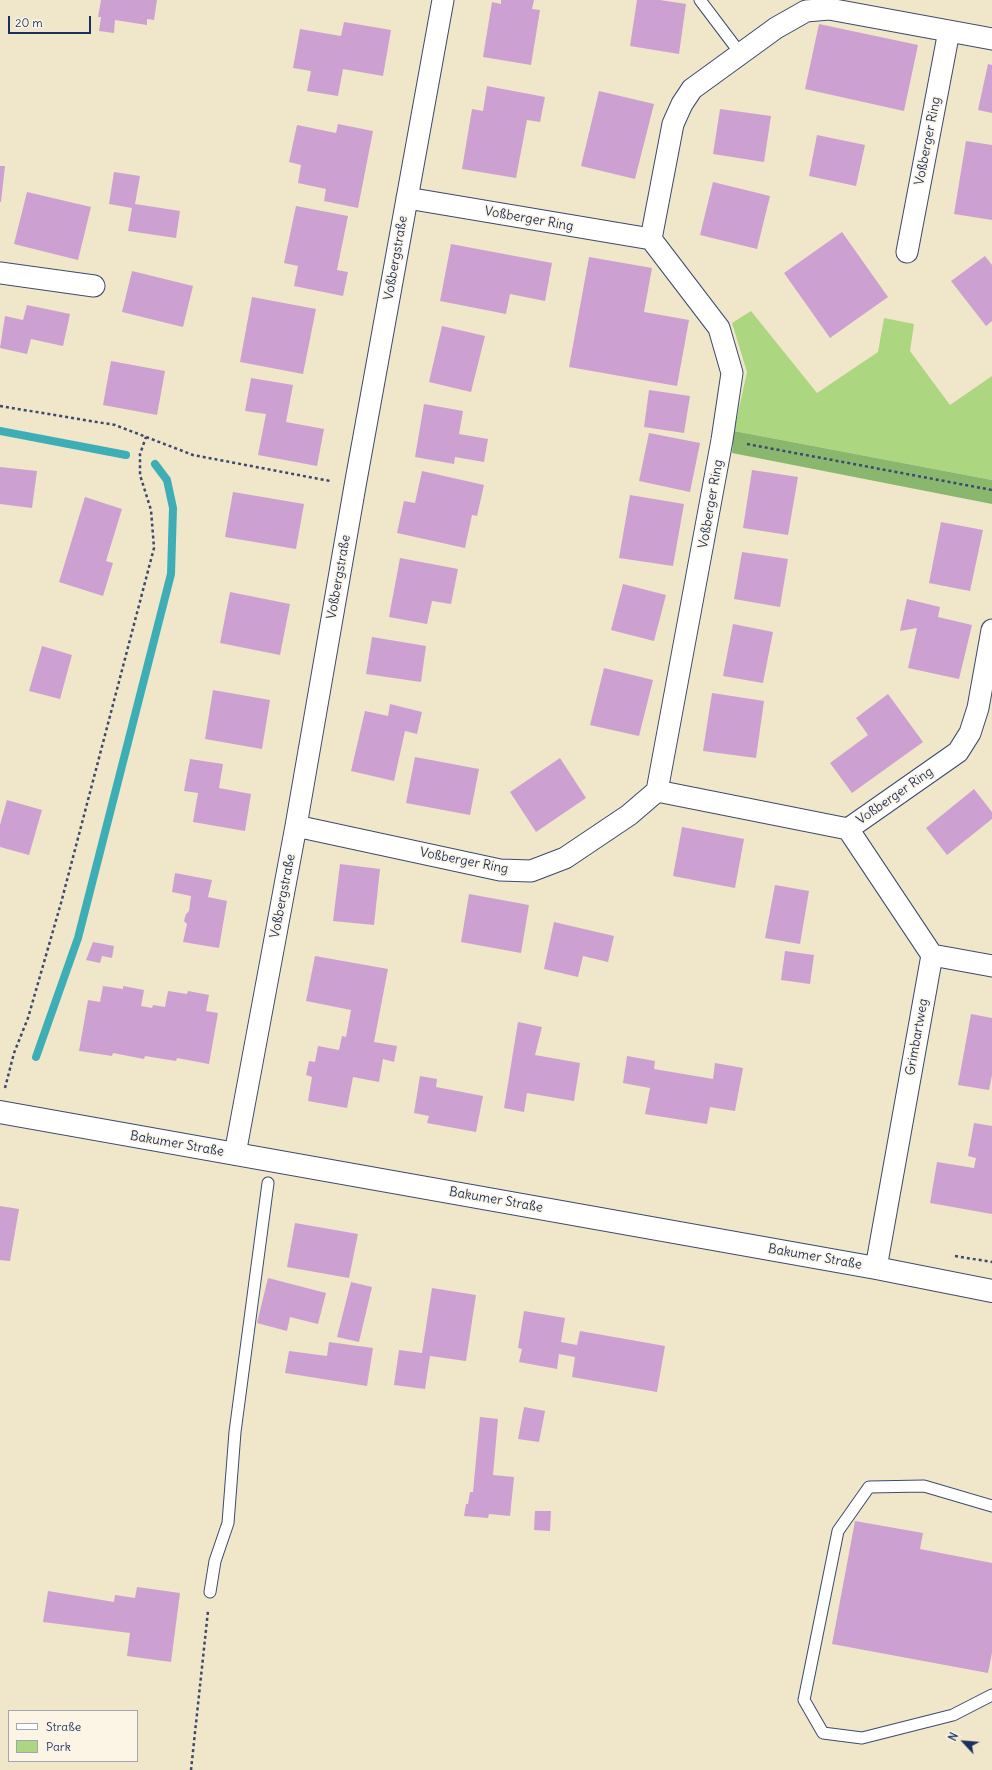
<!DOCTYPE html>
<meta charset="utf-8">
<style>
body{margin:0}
#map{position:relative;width:992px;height:1770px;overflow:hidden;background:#f0e6c9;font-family:Delius,sans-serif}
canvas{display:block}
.legend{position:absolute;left:8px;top:1710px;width:130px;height:52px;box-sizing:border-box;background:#fcf5e5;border:1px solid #a2a6af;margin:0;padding:5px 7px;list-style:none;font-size:12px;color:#1b2f5e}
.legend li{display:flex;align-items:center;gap:8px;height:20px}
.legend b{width:20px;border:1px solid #a2a6af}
.north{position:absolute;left:944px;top:1722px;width:40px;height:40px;-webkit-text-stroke:3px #fcf5e5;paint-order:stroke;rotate:296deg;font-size:11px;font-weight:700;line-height:16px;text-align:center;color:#1b2f5e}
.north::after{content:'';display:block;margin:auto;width:14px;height:18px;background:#1b2f5e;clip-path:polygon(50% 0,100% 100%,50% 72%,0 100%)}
.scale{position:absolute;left:8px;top:16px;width:83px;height:18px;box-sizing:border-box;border:2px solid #1b2f5e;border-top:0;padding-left:5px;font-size:12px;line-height:14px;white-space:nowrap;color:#1b2f5e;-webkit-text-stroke:3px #fcf5e5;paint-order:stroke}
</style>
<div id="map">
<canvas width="992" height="1770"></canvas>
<ul class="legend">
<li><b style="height:5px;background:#fff"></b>Straße</li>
<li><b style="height:11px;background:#add680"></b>Park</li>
</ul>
<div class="north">N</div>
<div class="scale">20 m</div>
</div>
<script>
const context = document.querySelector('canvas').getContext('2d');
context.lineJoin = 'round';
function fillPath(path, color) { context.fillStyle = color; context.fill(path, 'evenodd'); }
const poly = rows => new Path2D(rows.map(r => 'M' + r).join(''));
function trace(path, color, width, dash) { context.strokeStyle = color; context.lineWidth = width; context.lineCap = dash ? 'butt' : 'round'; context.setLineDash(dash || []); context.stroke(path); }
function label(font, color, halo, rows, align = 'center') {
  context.font = font + ' Delius,sans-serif'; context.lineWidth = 3.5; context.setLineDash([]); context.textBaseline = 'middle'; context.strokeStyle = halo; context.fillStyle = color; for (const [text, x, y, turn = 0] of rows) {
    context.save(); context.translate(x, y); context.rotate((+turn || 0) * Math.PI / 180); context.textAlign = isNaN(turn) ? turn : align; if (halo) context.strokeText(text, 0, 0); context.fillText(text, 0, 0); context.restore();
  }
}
const green = poly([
 [751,311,817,393,878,352,884,318,914,324,910,351,950,405,992,376,992,480,734,431,747,372,732,323]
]);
const forest = poly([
 [734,431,992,480,992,504,732,453]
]);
const stream = poly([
 [0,431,126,455],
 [36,1057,78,938,171,574,173,508,167,480,155,464]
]);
const building = poly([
 [101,0,157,0,154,20,147,19,147,25,115,20,114,33,99,31,101,17,98,17],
 [501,0,534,0,532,9,540,10,531,65,483,57,492,2,501,4],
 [637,0,660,0,686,4,679,54,630,46],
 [344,22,391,30,383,76,343,69,338,96,307,91,311,71,293,68,300,29,341,36],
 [819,24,918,45,904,111,805,89],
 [988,64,992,65,992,113,978,110],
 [487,86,545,97,540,122,527,120,516,178,462,169,472,109,483,111],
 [599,91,654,104,635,179,581,166],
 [720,109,771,116,764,162,713,154],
 [338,124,373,131,358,208,324,201,326,189,298,183,301,165,289,162,297,125,336,133],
 [817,135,865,145,856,186,809,176],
 [966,141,992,145,992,220,954,214],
 [0,166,5,166,1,202,0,202],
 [114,172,140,176,135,204,180,211,176,238,128,231,132,208,109,204],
 [713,182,770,196,757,249,700,235],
 [27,192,91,207,78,260,14,244],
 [296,206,348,216,337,270,348,272,343,296,294,286,298,266,284,263],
 [842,232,888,297,830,338,784,273],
 [451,244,552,263,545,301,510,294,506,314,440,301],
 [985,256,992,265,992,321,986,326,951,281],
 [589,257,652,268,644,312,689,320,677,386,569,367],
 [132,271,193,286,183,327,122,312],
 [252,297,316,309,303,374,240,362],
 [27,305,70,314,63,346,31,339,27,354,0,348,5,316,23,320],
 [442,326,485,336,471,392,429,382],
 [111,361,165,371,157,415,103,405],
 [251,378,293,385,286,422,324,429,317,466,258,455,266,414,245,411],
 [649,390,690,396,684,433,644,427],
 [424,404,463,411,459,434,488,439,484,462,455,457,454,464,415,457],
 [649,433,700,443,690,492,639,481],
 [0,467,37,471,32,508,0,504],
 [752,470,798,477,788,535,743,528],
 [422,471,484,485,477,516,472,515,465,548,397,533,404,501,415,503],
 [233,492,304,504,296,549,225,537],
 [630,495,684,504,673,566,619,558],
 [85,497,122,509,106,561,113,563,103,596,59,582],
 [941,522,983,530,970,591,929,583],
 [742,552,788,559,780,607,734,599],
 [400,558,458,569,451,604,432,601,427,624,389,617],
 [623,584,666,595,654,641,611,630],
 [230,592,290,604,280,655,220,643],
 [907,599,940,607,938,617,972,625,959,679,908,668,917,628,900,631],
 [733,624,773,632,763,683,723,676],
 [372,637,426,646,421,682,366,674],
 [42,646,72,655,60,699,29,691],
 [604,668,653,680,639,736,590,725],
 [213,690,270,700,262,749,205,739],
 [712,693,764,701,756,758,703,751],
 [888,694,923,742,852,793,830,763,868,735,856,718],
 [390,704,422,712,417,734,405,731,394,781,351,771,365,711,388,716],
 [415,757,479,769,470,815,406,803],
 [560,758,586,798,536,832,510,792],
 [190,759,223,764,219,788,251,794,245,831,193,822,198,793,184,791],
 [974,789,992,812,992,819,947,855,926,828],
 [7,800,42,810,29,855,0,847,0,825],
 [682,827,744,839,735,888,673,876],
 [340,864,380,869,374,925,333,921],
 [175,873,212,880,208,897,227,901,219,948,183,942,187,924,184,921,186,914,189,911,191,896,172,892],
 [775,885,809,891,800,944,765,938],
 [469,894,529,905,521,953,461,942],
 [554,922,614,936,608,962,583,956,578,977,544,969],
 [93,942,114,946,112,958,102,956,100,963,86,960],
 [785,951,814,955,810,984,781,980],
 [315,956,388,969,374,1042,397,1046,394,1062,383,1059,379,1082,353,1077,347,1108,308,1101,312,1077,306,1075,309,1061,315,1062,318,1046,339,1050,342,1036,346,1037,351,1010,306,1001],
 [103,986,123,989,123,986,144,990,141,1006,152,1008,153,1005,165,1007,168,991,187,994,188,991,209,995,206,1011,218,1013,209,1064,177,1058,176,1061,145,1056,144,1059,113,1053,112,1056,79,1051,88,1000,100,1002],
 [971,1014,992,1018,992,1075,989,1090,958,1085],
 [518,1022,542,1027,535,1055,580,1063,574,1101,527,1093,524,1112,504,1108],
 [627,1056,655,1061,654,1069,713,1079,715,1063,743,1068,735,1111,710,1107,707,1124,645,1114,650,1088,623,1083],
 [420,1076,437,1079,436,1087,483,1096,476,1132,427,1123,429,1116,414,1113],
 [974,1123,992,1126,992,1214,930,1203,937,1162,974,1168,976,1158,968,1156],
 [0,1206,19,1209,10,1261,0,1260],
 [295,1223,358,1234,349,1278,287,1267],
 [268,1278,326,1293,318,1324,290,1317,287,1331,257,1323],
 [351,1282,372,1287,359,1342,337,1337],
 [432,1288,476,1295,466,1361,430,1356,425,1389,394,1385,399,1350,422,1353],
 [524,1311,565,1318,561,1342,577,1345,580,1331,665,1346,657,1392,572,1377,575,1357,559,1354,557,1369,519,1362,522,1349,518,1348],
 [329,1342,373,1348,367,1386,285,1373,289,1351,327,1356],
 [524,1407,545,1411,539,1442,518,1439],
 [480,1417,498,1419,493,1475,514,1477,510,1516,489,1514,488,1518,464,1516,466,1504,468,1504,470,1492,473,1492],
 [535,1511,551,1511,550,1531,534,1530],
 [855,1521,923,1533,920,1549,992,1563,992,1653,988,1673,832,1644],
 [137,1587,180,1593,171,1662,127,1656,130,1633,43,1622,48,1591,114,1602,115,1595,135,1598]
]);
const path = poly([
 [0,406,115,425,193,455,330,481],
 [747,444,992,490],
 [5,1088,14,1053,28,1018,61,903,154,548,151,510,140,475,140,454,146,437],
 [955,1256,992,1262],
 [191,1770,208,1611]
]);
const service = poly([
 [700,0,740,53],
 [992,1506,924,1486,869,1487,838,1531,804,1700,823,1733,862,1738,953,1715,992,1695],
 [210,1592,215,1561,228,1523,235,1432,268,1183]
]);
const minor = poly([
 [992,39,829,9,806,11,776,28,692,89,682,104,673,124,651,239,719,328,732,373,722,440,657,791,848,829,958,752,970,733,978,708,992,630],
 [407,198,651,239],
 [907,252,949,31],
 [0,273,94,286],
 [296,826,500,870,531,871,565,858,629,815,657,791],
 [848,829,932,955,876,1268],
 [932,955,992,966],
 [235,1154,296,826,355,486,443,0]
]);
const secondary = poly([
 [0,1112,876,1268,992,1291]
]);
const streetNames = [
 ["Voßberger Ring",928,141,-79],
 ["Voßberger Ring",529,219,10],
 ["Voßbergstraße",396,258,-80],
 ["Voßberger Ring",711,504,-80],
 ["Voßbergstraße",339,577,-80],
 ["Voßberger Ring",895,796,-35],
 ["Voßberger Ring",464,861,11],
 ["Voßbergstraße",283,896,-79],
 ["Grimbartweg",917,1037,-80],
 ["Bakumer Straße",177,1144,10],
 ["Bakumer Straße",496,1200,10],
 ["Bakumer Straße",815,1257,10]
];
fillPath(green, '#add680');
fillPath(forest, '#8ab76e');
trace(stream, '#3daeb6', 8);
fillPath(building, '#cca1d1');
trace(service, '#3b4a6e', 13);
trace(minor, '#3b4a6e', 23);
trace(secondary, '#3b4a6e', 24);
trace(path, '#3b4a6e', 2.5, [3, 3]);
trace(service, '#fff', 11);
trace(minor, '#fff', 21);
trace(secondary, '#fff', 22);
label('13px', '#1b2f5e', '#fcf5e5', streetNames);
</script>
